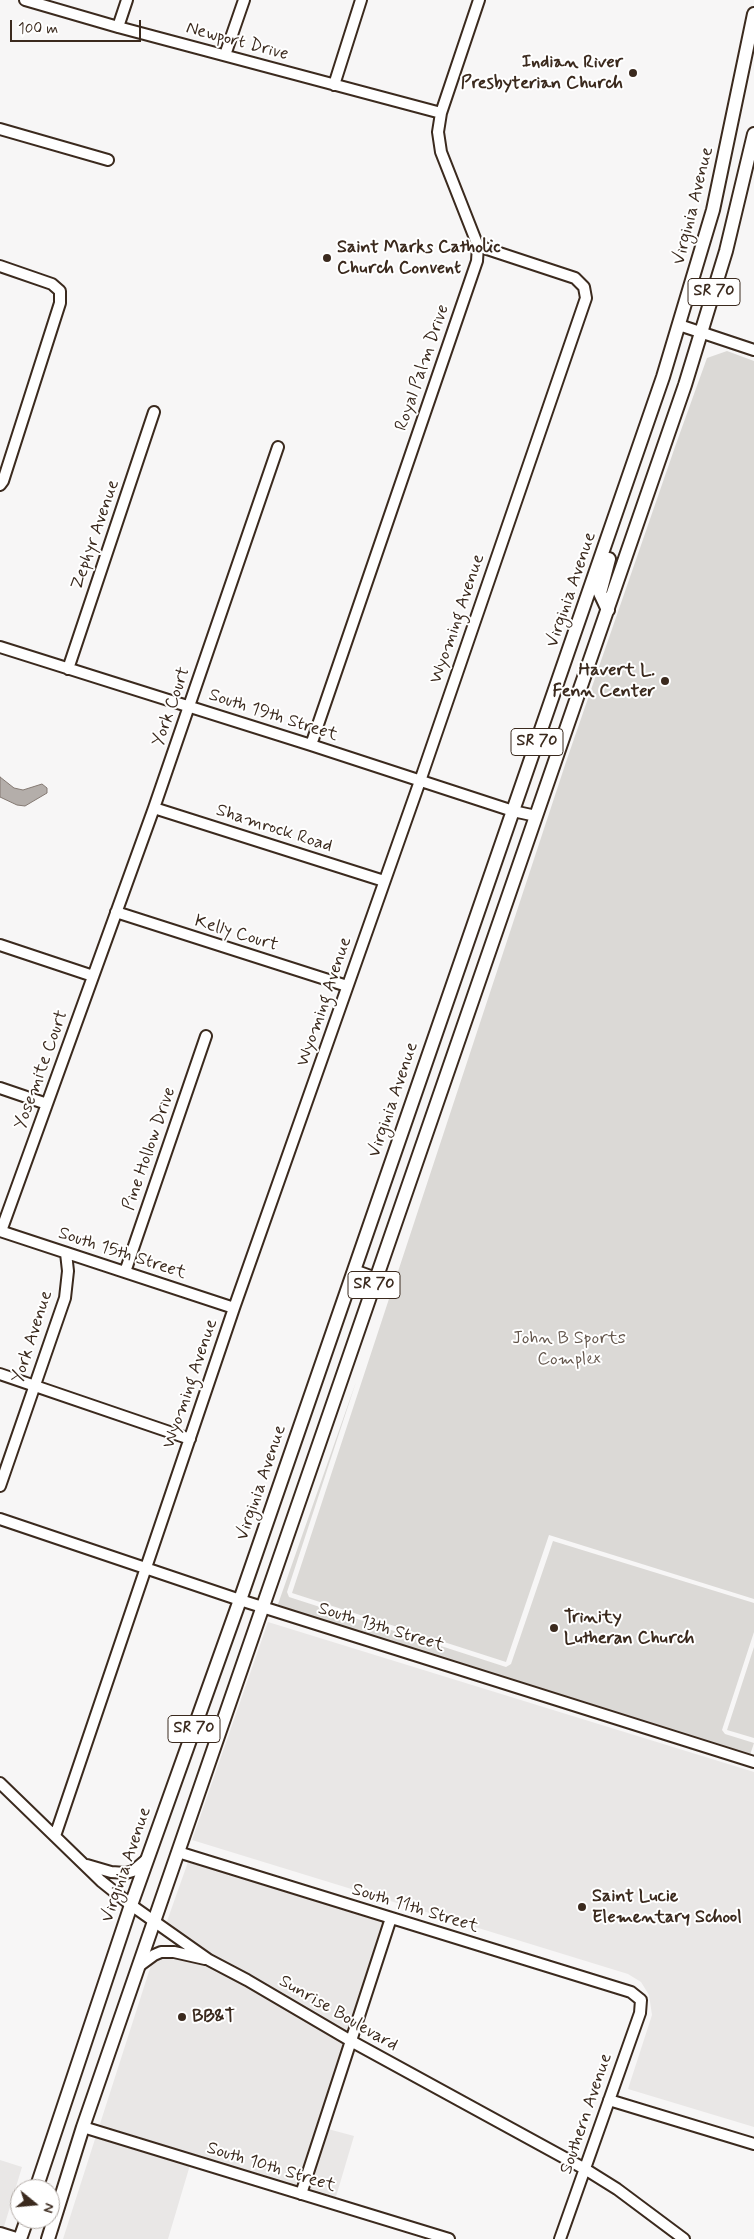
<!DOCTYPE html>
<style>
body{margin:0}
#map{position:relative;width:754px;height:2239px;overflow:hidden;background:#f7f6f6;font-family:Mynerve,sans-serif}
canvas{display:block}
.north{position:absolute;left:10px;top:2179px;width:50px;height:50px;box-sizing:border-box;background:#fff;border:1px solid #b1aaa5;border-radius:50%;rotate:107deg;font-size:14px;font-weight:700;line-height:20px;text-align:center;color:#3b2a1e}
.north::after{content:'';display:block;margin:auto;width:18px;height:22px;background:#3b2a1e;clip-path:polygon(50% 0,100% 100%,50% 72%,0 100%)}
.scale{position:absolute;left:10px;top:20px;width:131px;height:22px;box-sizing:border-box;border:2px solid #3b2a1e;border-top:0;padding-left:6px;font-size:15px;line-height:18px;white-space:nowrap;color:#3b2a1e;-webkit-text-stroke:4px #fff;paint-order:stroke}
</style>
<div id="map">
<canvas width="754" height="2239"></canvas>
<div class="north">N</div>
<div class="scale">100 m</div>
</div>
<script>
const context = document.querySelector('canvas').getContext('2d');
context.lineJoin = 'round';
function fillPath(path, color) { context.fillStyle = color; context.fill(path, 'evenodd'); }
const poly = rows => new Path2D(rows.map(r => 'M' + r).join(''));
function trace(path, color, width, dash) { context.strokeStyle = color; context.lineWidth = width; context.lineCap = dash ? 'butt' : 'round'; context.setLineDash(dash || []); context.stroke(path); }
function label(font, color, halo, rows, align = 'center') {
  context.font = font + ' Mynerve,sans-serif'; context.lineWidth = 4; context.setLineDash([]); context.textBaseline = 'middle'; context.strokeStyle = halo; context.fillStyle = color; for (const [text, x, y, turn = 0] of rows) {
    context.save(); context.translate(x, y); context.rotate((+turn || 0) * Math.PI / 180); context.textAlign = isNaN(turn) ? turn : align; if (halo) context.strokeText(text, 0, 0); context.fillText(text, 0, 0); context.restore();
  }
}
const built = poly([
 [268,1622,754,1772,754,2127,628,2089,652,2015,649,1995,641,1982,628,1974,192,1840],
 [188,1862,385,1921,348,2034,250,1976,211,1956,166,1924],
 [163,1957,207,1964,245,1984,345,2043,298,2188,99,2127,152,1962],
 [328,2129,354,2136,335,2200,307,2191],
 [96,2136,190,2165,168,2239,63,2239],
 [0,2160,22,2167,3,2230,0,2229]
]);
const green = poly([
 [727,351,754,361,754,1599,549,1535,506,1662,292,1593,566,762,676,444,707,358],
 [356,1382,287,1592,289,1597,506,1667,511,1664,553,1541,754,1603,754,1632,722,1730,725,1734,754,1743,750,1755,277,1607],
 [754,1647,754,1738,727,1730]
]);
const water = poly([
 [0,777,14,788,23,790,42,784,47,788,47,793,25,806,17,805,0,797,0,777]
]);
const minor = poly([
 [25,0,118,27,441,113],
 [118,27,127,0],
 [225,55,244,0],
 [334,85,361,0],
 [0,129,108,160],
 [0,266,52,284,60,291,60,303,3,481,0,485],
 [679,325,754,350],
 [0,647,311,745,513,811,536,816],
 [68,669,154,412],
 [311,745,477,261,478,246,441,152,438,132,441,113,479,0],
 [154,808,384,881],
 [116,912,347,986],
 [0,945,93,976],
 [0,1088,47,1104],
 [0,1231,234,1308],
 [1,1231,154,808,278,447],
 [354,1270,376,1278],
 [125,1272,206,1036],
 [0,1374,190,1439],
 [0,1486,65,1298,68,1271,66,1253],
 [0,1519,240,1600,754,1762],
 [0,1783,101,1881,131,1905,209,1960,247,1980,351,2041,585,2169,617,2189,684,2239],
 [55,1836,234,1308,420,781,586,298,584,287,575,278,478,246],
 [178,1852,631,1992,641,2000,640,2013,560,2239],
 [87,1865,111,1872,126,1873,133,1871,147,1859],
 [139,1966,154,1955,161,1952,174,1952,205,1959],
 [609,2100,754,2144],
 [83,2127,449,2239],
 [301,2194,391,1918]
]);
const major = poly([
 [608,610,600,593,609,559],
 [36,2189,131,1905,240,1600,663,377,713,210,754,14],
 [0,2234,16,2239],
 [20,2239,27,2219],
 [48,2239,83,2127,149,1936,685,385,726,251,754,134]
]);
const markers = [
 [633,73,5,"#3b2a1e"],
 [327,258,5,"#3b2a1e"],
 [665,681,5,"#3b2a1e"],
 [554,1628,5,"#3b2a1e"],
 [582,1907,5,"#3b2a1e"],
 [182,2017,5,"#3b2a1e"]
];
const shields = [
 [714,292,52],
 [537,742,52],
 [374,1285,52],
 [194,1729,52]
];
const shieldNames = [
 ["SR 70",714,292],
 ["SR 70",537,742],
 ["SR 70",374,1285],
 ["SR 70",194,1729]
];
const streetNames = [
 ["Newport Drive",237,42,15],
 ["Virginia Avenue",694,206,-76],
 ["Royal Palm Drive",423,368,-71],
 ["Zephyr Avenue",96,535,-71],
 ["Virginia Avenue",572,590,-71],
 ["Wyoming Avenue",458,619,-71],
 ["York Court",172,707,-71],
 ["South 19th Street",273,716,18],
 ["Shamrock Road",274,829,18],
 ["Kelly Court",236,934,17],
 ["Wyoming Avenue",325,1002,-71],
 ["Yosemite Court",42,1070,-70],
 ["Virginia Avenue",394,1100,-71],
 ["Pine Hollow Drive",150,1149,-71],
 ["South 15th Street",122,1254,18],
 ["York Avenue",33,1337,-72],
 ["Wyoming Avenue",191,1384,-71],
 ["Virginia Avenue",262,1483,-71],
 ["South 13th Street",381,1628,17],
 ["Virginia Avenue",127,1865,-71],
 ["South 11th Street",415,1909,17],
 ["Sunrise Boulevard",338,2014,30],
 ["Southern Avenue",587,2114,-71],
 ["South 10th Street",271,2168,17]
];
const poiNames = [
 ["Indian River",623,63,"right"],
 ["Presbyterian Church",623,84,"right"],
 ["Saint Marks Catholic",337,248],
 ["Church Convent",337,269],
 ["Havert L.",655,671,"right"],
 ["Fenn Center",655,692,"right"],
 ["Trinity",564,1618],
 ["Lutheran Church",564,1639],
 ["Saint Lucie",592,1897],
 ["Elementary School",592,1918],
 ["BB&T",192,2017]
];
const parkNames = [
 ["John B Sports",569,1339],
 ["Complex",569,1360]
];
fillPath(built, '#e9e7e6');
fillPath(green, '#dbd9d6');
fillPath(water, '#b4aeaa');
trace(water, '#847972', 1);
trace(minor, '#3b2a1e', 14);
trace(major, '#3b2a1e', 16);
trace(minor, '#fff', 10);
trace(major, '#fff', 12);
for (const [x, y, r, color] of markers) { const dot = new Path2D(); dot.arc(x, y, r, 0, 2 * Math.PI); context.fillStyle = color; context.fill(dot); trace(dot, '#fff', 2); }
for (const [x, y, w] of shields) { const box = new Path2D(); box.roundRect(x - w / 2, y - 13.5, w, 27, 4); context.fillStyle = '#fff'; context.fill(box); trace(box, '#3b2a1e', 1); }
label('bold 16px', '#3b2a1e', null, shieldNames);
label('18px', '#3b2a1e', '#fff', streetNames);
label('bold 18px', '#3b2a1e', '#fff', poiNames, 'left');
label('18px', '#63564c', '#fff', parkNames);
</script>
